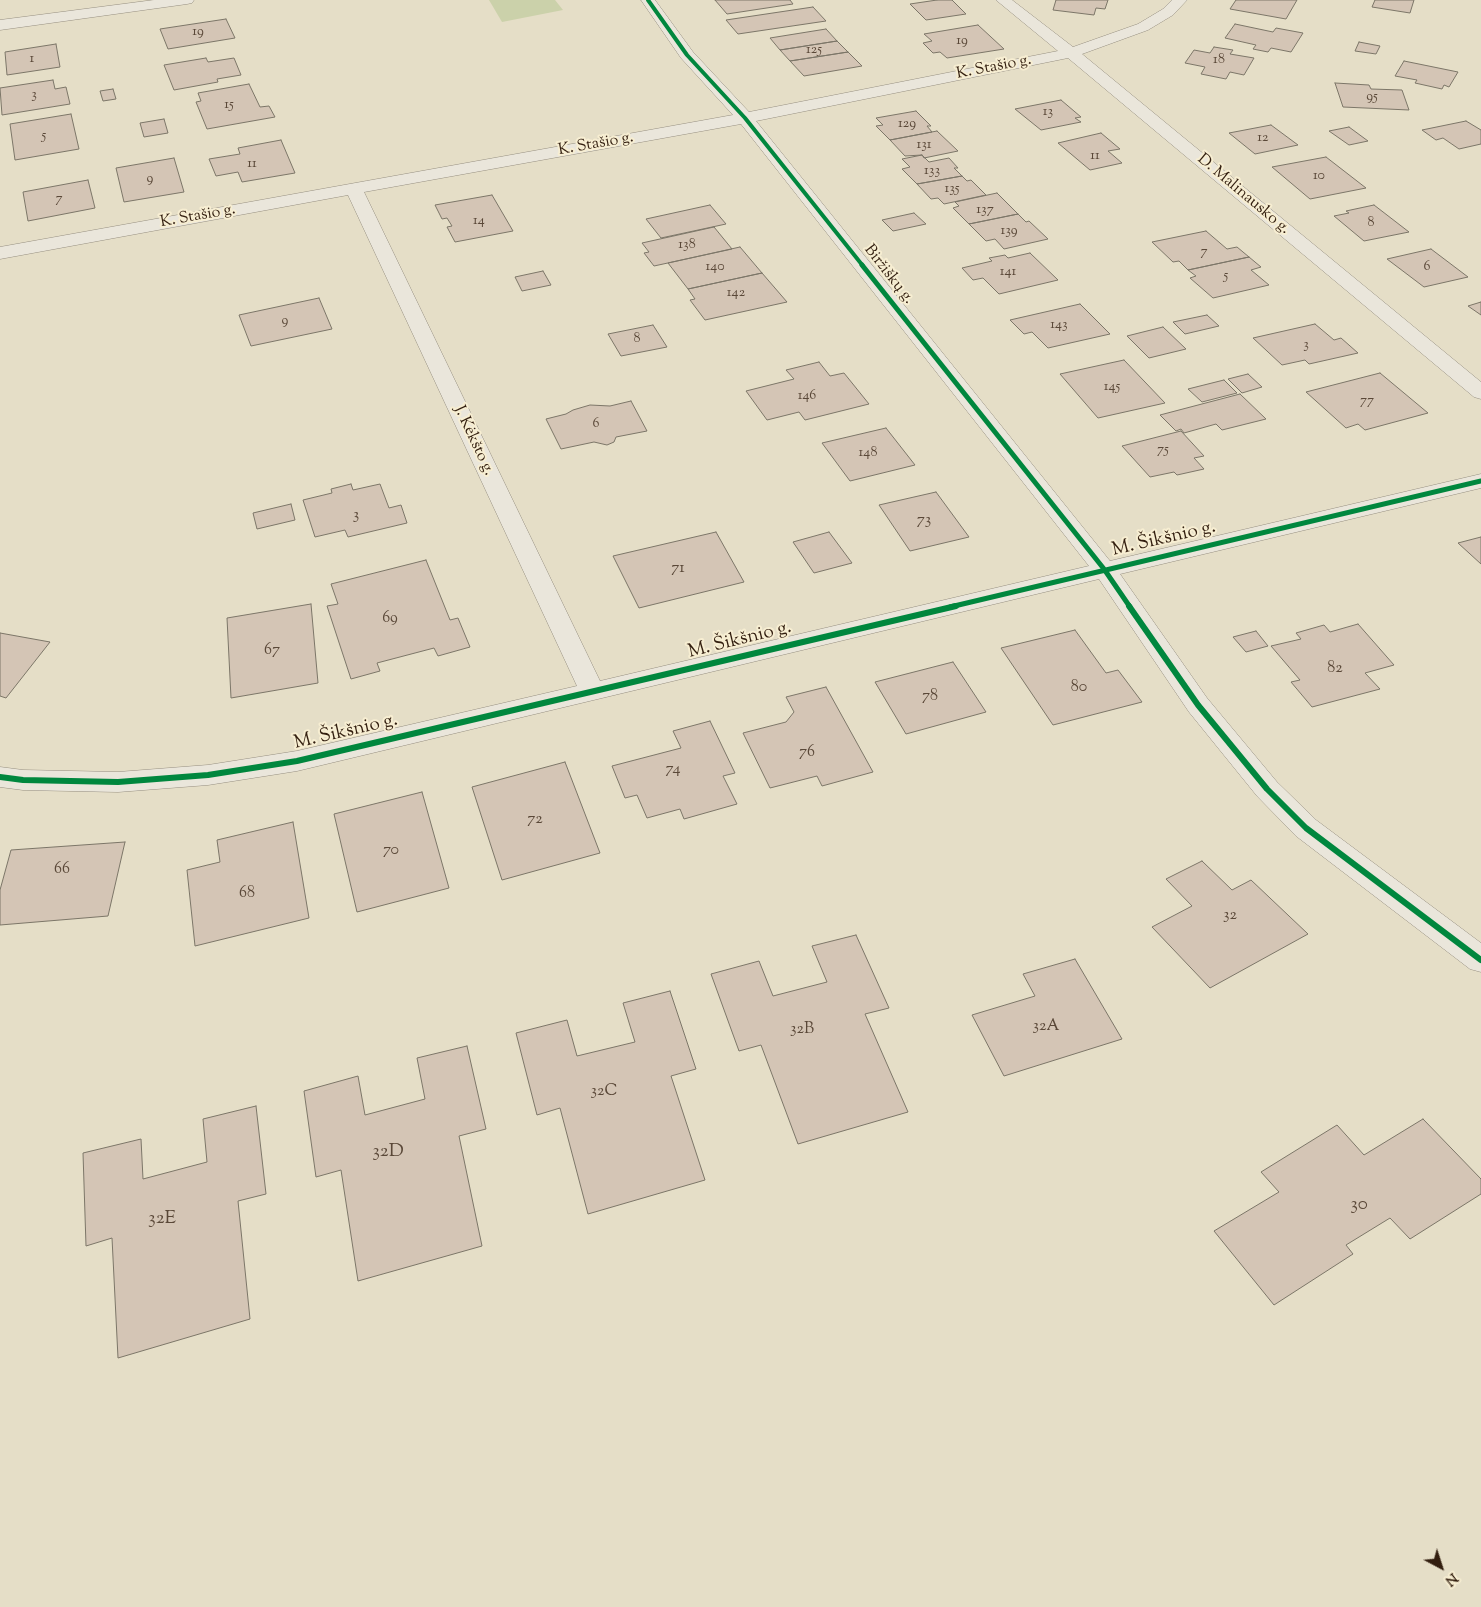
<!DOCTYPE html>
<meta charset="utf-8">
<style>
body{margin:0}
#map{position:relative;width:1481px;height:1607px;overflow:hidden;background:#e5dec7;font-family:"Sorts Mill Goudy",serif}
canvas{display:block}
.north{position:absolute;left:1416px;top:1542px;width:50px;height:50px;-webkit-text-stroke:4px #f7eed2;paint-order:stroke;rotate:140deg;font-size:14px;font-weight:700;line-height:20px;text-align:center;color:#321e0f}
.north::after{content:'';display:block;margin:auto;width:18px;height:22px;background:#321e0f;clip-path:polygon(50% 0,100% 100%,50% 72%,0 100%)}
</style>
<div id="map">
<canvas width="1481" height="1607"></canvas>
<div class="north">N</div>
</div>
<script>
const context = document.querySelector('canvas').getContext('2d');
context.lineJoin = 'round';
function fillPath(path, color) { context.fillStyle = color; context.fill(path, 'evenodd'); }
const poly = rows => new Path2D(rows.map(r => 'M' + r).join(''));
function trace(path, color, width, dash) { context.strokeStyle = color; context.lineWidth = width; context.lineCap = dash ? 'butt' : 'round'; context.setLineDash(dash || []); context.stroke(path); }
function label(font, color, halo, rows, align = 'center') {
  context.font = font + ' "Sorts Mill Goudy",serif'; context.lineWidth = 4; context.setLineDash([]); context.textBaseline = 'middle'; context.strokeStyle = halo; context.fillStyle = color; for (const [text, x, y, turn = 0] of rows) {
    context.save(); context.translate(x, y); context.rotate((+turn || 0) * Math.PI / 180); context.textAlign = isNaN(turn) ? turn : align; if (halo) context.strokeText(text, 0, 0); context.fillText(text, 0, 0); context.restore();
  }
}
const green = poly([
 [489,0,555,0,563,10,502,22]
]);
const building = poly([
 [715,0,790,0,793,4,727,14,715,0],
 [937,0,952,0,966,14,926,20,910,4,937,0],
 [1056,0,1108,0,1105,9,1096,8,1094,15,1053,10,1056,0],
 [1236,0,1297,0,1286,19,1230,9,1236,0],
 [1375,0,1414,0,1410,13,1372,7,1375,0],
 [813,7,826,21,738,34,726,20,813,7],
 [226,19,235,38,168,49,160,29,226,19],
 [1235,24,1273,32,1276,28,1303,33,1291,52,1271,48,1268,52,1253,49,1256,45,1225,38,1235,24],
 [978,25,1004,49,947,58,940,52,933,53,923,43,932,41,924,34,978,25],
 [826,29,837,41,780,50,770,38,826,29],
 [837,41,848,52,790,61,780,50,837,41],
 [1359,42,1380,46,1376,54,1355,51,1359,42],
 [56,44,60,67,7,75,5,52,56,44],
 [1214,47,1233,50,1230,54,1254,58,1244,75,1230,72,1226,79,1201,74,1205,67,1185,63,1194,50,1210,53,1214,47],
 [848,52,862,66,804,76,790,61,848,52],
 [206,58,208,62,234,58,241,75,217,79,218,82,174,90,164,65,206,58],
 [1404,61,1458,72,1449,87,1444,85,1442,89,1415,83,1417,80,1395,76,1404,61],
 [53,80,55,89,66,87,70,104,2,115,0,88,53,80],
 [1335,83,1369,85,1371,89,1402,90,1409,110,1343,107,1335,83],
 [249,84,260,107,269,106,275,117,207,129,196,102,201,101,198,93,249,84],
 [113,89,116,99,103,101,100,91,113,89],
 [1061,100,1081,117,1075,118,1081,122,1041,130,1015,109,1061,100],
 [916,111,931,126,927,126,932,132,890,140,876,126,883,125,876,118,916,111],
 [71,114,79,149,15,160,10,124,71,114],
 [164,119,168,133,144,137,140,123,164,119],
 [1466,121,1481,130,1481,144,1459,149,1443,138,1436,140,1422,130,1466,121],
 [1271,125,1298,145,1255,154,1229,133,1271,125],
 [1349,127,1368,141,1349,145,1329,131,1349,127],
 [937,131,958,151,924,158,922,155,905,156,890,140,937,131],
 [1101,133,1120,149,1108,151,1122,163,1090,170,1058,143,1101,133],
 [281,140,295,173,242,182,238,172,216,176,209,159,240,154,238,148,281,140],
 [922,155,929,162,949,158,958,168,954,168,962,176,917,184,902,169,910,167,902,159,922,155],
 [1326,157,1366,188,1310,199,1272,167,1326,157],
 [174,158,184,192,124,202,116,168,174,158],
 [962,176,967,181,971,180,986,195,944,204,938,198,931,199,917,184,962,176],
 [88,180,95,208,28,221,23,192,88,180],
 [997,193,1018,214,969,224,953,208,959,206,955,202,997,193],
 [492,195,513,231,455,242,447,227,452,226,447,218,442,219,435,205,492,195],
 [710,205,726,224,661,238,646,219,710,205],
 [1374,205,1409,232,1364,241,1334,216,1349,213,1346,211,1374,205],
 [914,213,926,224,893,231,882,220,914,213],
 [1018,214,1026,222,1029,221,1048,239,1004,249,995,239,986,241,969,224,1018,214],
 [714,227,732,249,654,266,644,253,649,252,642,243,714,227],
 [1206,231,1227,249,1237,247,1249,257,1188,270,1179,261,1173,262,1152,242,1206,231],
 [740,247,762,273,688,289,668,263,740,247],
 [1431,249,1468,277,1424,287,1387,259,1431,249],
 [1030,253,1058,280,999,294,983,278,973,280,962,268,992,261,989,258,1005,255,1008,258,1030,253],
 [1249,257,1261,267,1251,270,1269,285,1213,298,1190,278,1196,276,1188,270,1249,257],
 [543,271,551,285,522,291,515,277,543,271],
 [762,273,787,302,705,320,690,300,695,299,688,289,762,273],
 [319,298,332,329,251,346,239,315,319,298],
 [1481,302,1481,315,1468,306,1481,302],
 [1080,304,1110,334,1048,348,1032,332,1024,334,1010,320,1080,304],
 [1207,315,1219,326,1185,334,1173,322,1207,315],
 [1315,324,1334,340,1341,338,1358,353,1309,364,1305,360,1282,365,1253,338,1315,324],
 [653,325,667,347,621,356,608,334,653,325],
 [1163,327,1186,349,1149,358,1127,336,1163,327],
 [1124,360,1165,403,1098,418,1060,374,1124,360],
 [819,362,830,376,844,373,869,404,805,420,799,412,767,420,746,391,794,379,786,370,819,362],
 [1380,373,1428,413,1365,430,1358,424,1346,428,1306,392,1380,373],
 [1248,374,1262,387,1242,393,1228,379,1248,374],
 [1224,380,1237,393,1202,402,1188,389,1224,380],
 [1240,394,1266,419,1222,430,1216,424,1184,433,1181,429,1176,431,1160,415,1240,394],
 [631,401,647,431,616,437,614,442,607,445,594,442,561,449,546,419,566,414,573,410,590,405,610,406,631,401],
 [886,428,915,465,850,481,822,443,886,428],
 [1181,431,1204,456,1194,458,1204,469,1177,475,1174,472,1150,477,1122,446,1181,431],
 [351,484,353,490,380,484,389,508,401,505,407,523,348,537,345,530,315,537,303,500,332,493,331,489,351,484],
 [936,492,969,537,910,551,879,505,936,492],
 [291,504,295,520,257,529,253,513,291,504],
 [716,532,744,582,639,608,613,556,716,532],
 [829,532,852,563,814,573,793,542,829,532],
 [1481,537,1481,564,1458,543,1481,537],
 [426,560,450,620,458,618,470,647,438,656,434,648,377,663,380,671,351,679,327,606,338,604,331,584,426,560],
 [311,604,318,683,231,698,227,618,311,604],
 [1358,624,1394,665,1365,673,1380,689,1312,707,1291,682,1300,680,1271,646,1301,639,1296,633,1324,625,1330,632,1358,624],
 [1075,630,1106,673,1118,670,1142,702,1053,725,1001,648,1075,630],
 [1256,631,1268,646,1246,652,1233,637,1256,631],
 [0,633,50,642,6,698,0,696,0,633],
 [953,662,986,712,906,734,875,682,953,662],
 [826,687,873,772,822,786,817,776,770,788,743,733,786,722,794,712,786,697,826,687],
 [710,721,735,773,723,776,737,804,684,819,680,809,647,818,637,795,625,798,612,766,681,748,673,731,710,721],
 [565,762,600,853,502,880,472,787,565,762],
 [422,792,449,888,357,912,334,814,422,792],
 [293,822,309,918,195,946,187,870,220,862,217,840,293,822],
 [125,842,108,916,0,925,0,890,11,850,125,842],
 [1202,861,1232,890,1251,880,1308,934,1210,988,1152,927,1192,906,1166,879,1202,861],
 [856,935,889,1008,865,1014,908,1112,798,1144,761,1045,739,1051,711,974,759,961,773,996,827,982,812,946,856,935],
 [1075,959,1122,1039,1004,1076,972,1015,1035,996,1023,974,1075,959],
 [670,991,696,1069,671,1076,705,1180,588,1214,560,1108,537,1115,516,1033,567,1020,577,1056,635,1042,623,1003,670,991],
 [467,1046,486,1129,459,1136,482,1246,358,1281,341,1170,316,1177,304,1091,358,1076,365,1115,425,1099,417,1058,467,1046],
 [256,1106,266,1194,238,1201,250,1319,118,1358,112,1238,86,1246,83,1153,141,1139,143,1179,207,1162,203,1119,256,1106],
 [1423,1119,1481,1179,1481,1194,1410,1239,1390,1218,1346,1245,1353,1254,1274,1305,1214,1231,1279,1192,1261,1172,1337,1125,1364,1155,1423,1119]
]);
const minor = poly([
 [154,0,194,0,192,3,187,4,0,30,0,20,154,0],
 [641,0,655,0,693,52,749,112,1058,51,996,0,1012,0,1073,47,1138,24,1163,9,1172,0,1187,0,1173,15,1148,30,1082,54,1481,382,1481,399,1474,397,1068,58,756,121,1110,561,1481,474,1481,488,1120,574,1207,698,1277,782,1316,820,1481,943,1481,972,1470,969,1296,836,1257,796,1189,712,1099,579,297,771,208,785,118,792,23,790,0,787,0,767,23,770,118,772,208,765,297,751,577,686,348,195,0,259,0,247,733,115,681,58,641,0],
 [741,124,1089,566,600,681,364,192,741,124]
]);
const cyclewayFar2 = poly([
 [648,0,687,55,745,118,863,266]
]);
const cyclewayFar1 = poly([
 [862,265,1104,569,1130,607],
 [950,607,1481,481]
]);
const cycleway = poly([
 [1129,606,1198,705,1267,789,1306,828,1481,960],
 [0,777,23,780,118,782,208,775,297,761,956,606]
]);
const farNumbernames = [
 ["19",198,33],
 ["19",962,42],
 ["125",814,51],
 ["1",32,60],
 ["18",1219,61],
 ["3",34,96],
 ["95",1372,98],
 ["15",229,106],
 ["13",1048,113],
 ["129",907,125],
 ["5",44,137],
 ["12",1263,139],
 ["131",924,146],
 ["11",1095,157],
 ["11",252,165],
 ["133",932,172],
 ["10",1319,177],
 ["9",150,180],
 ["135",952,190],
 ["7",59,200],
 ["137",985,211],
 ["14",479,222],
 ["8",1371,224],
 ["139",1009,232],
 ["138",687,246],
 ["7",1204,253],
 ["140",715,268],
 ["6",1427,268],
 ["141",1008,273],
 ["5",1226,277],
 ["142",736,294],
 ["9",285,322],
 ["143",1059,326],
 ["8",637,340],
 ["3",1306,346],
 ["145",1112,388],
 ["146",807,397],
 ["77",1367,402],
 ["6",596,425],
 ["75",1163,451],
 ["148",868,454]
];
const farStreetnames = [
 ["K. Stašio g.",994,68,-11],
 ["K. Stašio g.",596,145,-10],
 ["D. Malinausko g.",1243,195,40],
 ["K. Stašio g.",198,217,-10],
 ["Biržiškų g.",888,275,52],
 ["J. Kėkšto g.",473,441,65]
];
const numberNames = [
 ["3",356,516],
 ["73",924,521],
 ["71",678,569],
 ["69",390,619],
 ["67",272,651],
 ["82",1335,669],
 ["80",1079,688],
 ["78",930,697],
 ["76",807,753],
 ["74",673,770],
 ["72",535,820],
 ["70",391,851],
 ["66",62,870],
 ["68",247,894],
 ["32",1230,916],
 ["32A",1046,1027],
 ["32B",802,1030],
 ["32C",604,1092]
];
const streetNames = [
 ["M. Šikšnio g.",1164,540,-13],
 ["M. Šikšnio g.",740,641,-14],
 ["M. Šikšnio g.",346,733,-13]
];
const nearNumbernames = [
 ["32D",388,1153],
 ["30",1359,1206],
 ["32E",162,1220]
];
fillPath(green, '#cbd1aa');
fillPath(building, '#d4c5b5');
trace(building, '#7c7668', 1);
trace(minor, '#968f81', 1);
fillPath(minor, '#eae6db');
trace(cyclewayFar2, '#00873e', 4);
trace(cyclewayFar1, '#00873e', 5);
trace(cycleway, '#00873e', 6);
label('14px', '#5a4838', null, farNumbernames);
label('16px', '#321e0f', '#f7eed2', farStreetnames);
label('16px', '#5a4838', null, numberNames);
label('19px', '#321e0f', '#f7eed2', streetNames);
label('19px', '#5a4838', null, nearNumbernames);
</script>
